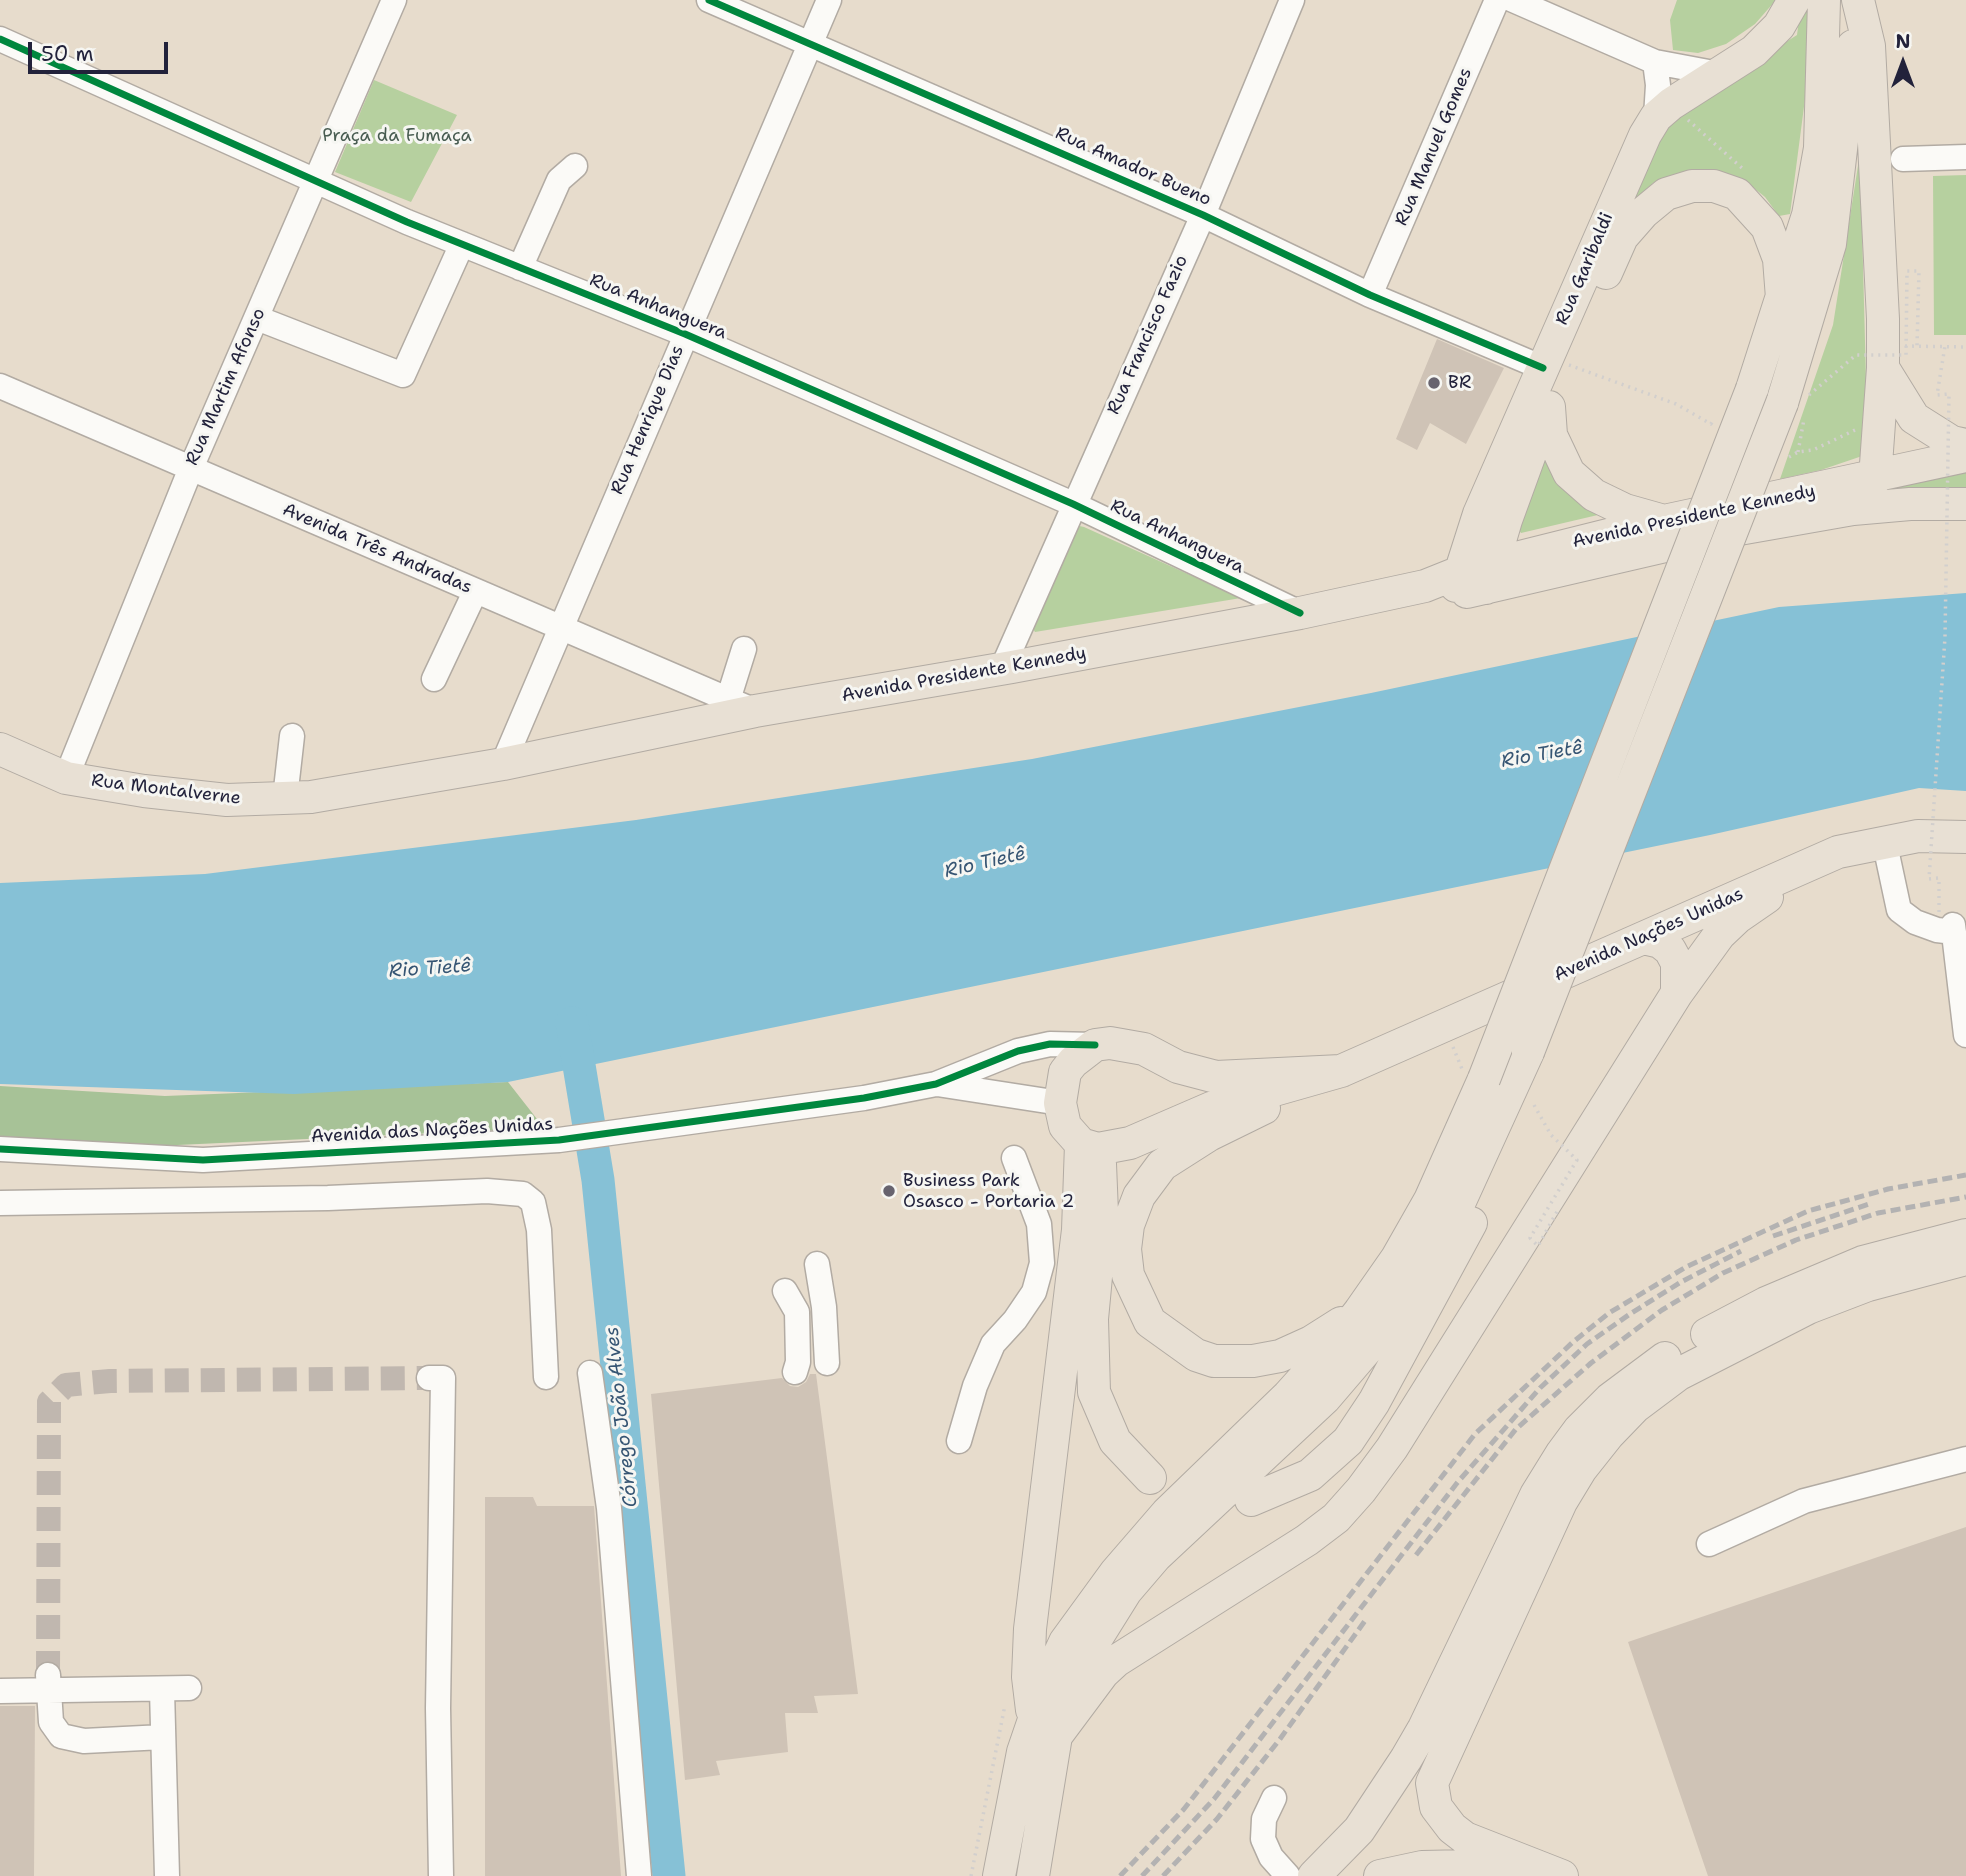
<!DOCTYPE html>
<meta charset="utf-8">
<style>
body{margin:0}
#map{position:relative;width:1966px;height:1876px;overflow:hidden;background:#e7dccc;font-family:"Shantell Sans",sans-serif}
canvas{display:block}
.north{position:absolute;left:1868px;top:28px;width:70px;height:70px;-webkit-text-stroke:5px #f6f6f2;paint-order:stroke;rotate:0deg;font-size:19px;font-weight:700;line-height:28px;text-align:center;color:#22223b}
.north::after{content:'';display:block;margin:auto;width:24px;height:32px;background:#22223b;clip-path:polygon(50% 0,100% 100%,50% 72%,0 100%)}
.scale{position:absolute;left:28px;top:42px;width:140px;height:32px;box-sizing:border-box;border:4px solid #22223b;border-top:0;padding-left:9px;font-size:21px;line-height:24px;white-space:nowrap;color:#22223b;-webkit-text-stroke:5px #f6f6f2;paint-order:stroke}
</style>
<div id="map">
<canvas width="1966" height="1876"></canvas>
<div class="north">N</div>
<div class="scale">50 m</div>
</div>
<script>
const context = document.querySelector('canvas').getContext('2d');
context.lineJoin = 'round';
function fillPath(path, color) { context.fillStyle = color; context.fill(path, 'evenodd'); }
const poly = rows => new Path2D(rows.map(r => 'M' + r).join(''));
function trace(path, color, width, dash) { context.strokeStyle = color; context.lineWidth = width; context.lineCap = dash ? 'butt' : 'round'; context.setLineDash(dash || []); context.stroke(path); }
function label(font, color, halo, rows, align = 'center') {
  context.font = font + ' "Shantell Sans",sans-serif'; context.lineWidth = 6; context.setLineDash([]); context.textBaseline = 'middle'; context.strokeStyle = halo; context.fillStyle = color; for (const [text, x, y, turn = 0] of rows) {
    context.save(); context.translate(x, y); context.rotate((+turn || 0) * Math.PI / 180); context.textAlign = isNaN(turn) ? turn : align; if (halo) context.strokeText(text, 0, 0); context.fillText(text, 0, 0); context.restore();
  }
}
const green = poly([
 [1677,0,1776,0,1755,24,1726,44,1698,53,1673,50,1670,20],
 [1808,11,1805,99,1790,214,1779,216,1765,197,1745,181,1704,172,1676,174,1653,183,1633,204,1628,201,1663,130,1690,103,1797,35,1800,12],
 [374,80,457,115,411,202,335,172],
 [1860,153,1868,454,1821,470,1780,479,1833,325],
 [1966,175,1966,335,1934,335,1933,176],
 [1546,457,1602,514,1521,533,1517,527,1539,459],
 [1966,469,1966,490,1886,495,1894,481],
 [1075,525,1084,527,1241,598,1035,632,1032,627]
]);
const forest = poly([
 [508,1082,544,1128,113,1148,0,1138,0,1086,165,1096]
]);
const water = poly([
 [1966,593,1966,791,1919,788,1710,835,508,1082,294,1094,0,1084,0,883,205,874,636,820,1032,759,1371,693,1779,607]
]);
const river = poly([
 [572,1023,598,1180,669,1876]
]);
const building = poly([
 [1437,339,1504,368,1466,444,1430,423,1417,450,1396,439],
 [810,1374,816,1374,858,1694,814,1696,818,1713,785,1713,788,1752,716,1761,720,1775,685,1780,651,1394,782,1378,790,1386,798,1387,806,1382],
 [485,1497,533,1497,537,1506,594,1506,621,1876,485,1876],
 [1966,1527,1966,1876,1708,1876,1628,1642],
 [0,1706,35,1706,34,1876,0,1876]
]);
const minorTunnel = poly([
 [48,1675,49,1402,66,1385,110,1381,429,1378]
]);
const path = poly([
 [1688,120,1742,168],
 [1905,346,1966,347],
 [1569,365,1676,404,1711,424,1712,422],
 [1798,452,1804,419],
 [1789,457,1798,452,1813,450,1855,430],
 [1453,1047,1462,1069],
 [971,1876,1005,1705]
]);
const minor = poly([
 [709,0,1203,215,1370,295,1543,368],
 [1513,0,1655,62,1719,74],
 [0,39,407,222,685,334,1073,504,1300,613],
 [1655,62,1658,85,1656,117],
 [1903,159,1966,157],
 [520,268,559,180,575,166],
 [1370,295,1497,0],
 [257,318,403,375,462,244],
 [0,386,755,711],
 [1002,669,1203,215,1292,0],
 [434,679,475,592],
 [728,700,744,649],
 [503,764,829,0],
 [66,778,191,468,394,0],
 [285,798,292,736],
 [1884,840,1899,910,1915,922,1937,930,1954,932],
 [1953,925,1966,1035],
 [937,1084,1060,1103],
 [0,1149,203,1160,559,1140,864,1098,936,1084,1018,1051,1050,1044,1095,1045],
 [0,1203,328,1198,487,1191,523,1194,533,1202,539,1230,546,1377],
 [817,1264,824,1307,827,1363],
 [785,1291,797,1312,798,1362,795,1372],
 [590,1373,609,1508,639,1876],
 [429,1378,443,1378,438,1708,441,1876],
 [959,1441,975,1386,993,1344,1015,1320,1034,1292,1042,1263,1039,1224,1014,1158],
 [1709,1544,1804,1501,1966,1459],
 [48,1675,51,1722,61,1736,84,1741,163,1737],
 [162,1690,167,1876],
 [0,1691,189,1688],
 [1274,1798,1264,1819,1263,1839,1271,1857,1288,1876]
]);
const major = poly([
 [1858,0,1869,46,1883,319,1883,368,1875,478,1866,495],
 [1606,273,1622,237,1643,213,1666,194,1692,186,1714,186,1737,194,1767,227,1779,259,1782,298],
 [1883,368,1914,418,1952,442,1966,445],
 [1752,389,1808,215,1820,148,1824,0],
 [1782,403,1830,244,1853,46],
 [1549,407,1551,435,1569,473,1594,495,1625,510,1664,521],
 [1456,586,1479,514,1645,135,1656,117,1671,104,1754,51,1779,26,1794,0],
 [1486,588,1506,520,1546,410],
 [1467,592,1739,529,1853,509,1910,504,1966,504],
 [0,749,66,778,144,791,227,800,311,797,503,764,755,711,1012,667,1300,613,1425,586,1460,572,1664,521,1966,456],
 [1643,938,1660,942,1670,950,1677,963,1677,993],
 [1341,1071,1216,1077,1178,1067,1144,1049,1110,1043,1095,1045,1073,1062,1065,1072,1060,1103,1065,1126,1081,1144,1098,1149,1130,1143,1211,1108,1341,1071,1838,852,1918,836,1966,837],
 [1264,1108,1209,1135,1162,1165,1139,1196,1128,1225,1125,1249,1128,1275,1150,1322,1196,1355,1214,1361,1253,1361,1280,1356,1311,1342,1341,1323],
 [1100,1164,1102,1213,1092,1319,1094,1392,1115,1441,1150,1478],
 [1707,1334,1766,1303,1863,1262,1966,1235],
 [1251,1500,1310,1475,1348,1441,1374,1402,1471,1223],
 [1032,1710,1028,1677,1030,1629,1078,1230,1081,1144],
 [1056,1736,1103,1673,1116,1661,1307,1540,1336,1518,1361,1490,1392,1448,1677,993,1719,935,1738,917,1767,897],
 [999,1876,1023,1752,1048,1679,1065,1642,1116,1572,1167,1513,1288,1396,1332,1347,1360,1311,1397,1258,1430,1200,1484,1079],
 [1033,1876,1056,1736,1074,1681,1096,1639,1126,1591,1156,1556,1325,1398,1378,1336,1455,1212,1528,1052],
 [1314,1876,1359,1830,1406,1759,1424,1728,1536,1495,1562,1453,1579,1430,1610,1399,1665,1358],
 [1380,1876,1422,1867,1517,1865],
 [1562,1876,1465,1838,1452,1828,1436,1807,1432,1783,1561,1502,1581,1469,1608,1435,1635,1407,1679,1374,1808,1308,1868,1285,1966,1259]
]);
const rail = poly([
 [1773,1236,1869,1204],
 [1416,1555,1516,1429,1591,1363,1662,1310,1723,1273,1796,1240,1878,1213,1966,1197],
 [1120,1876,1184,1809,1475,1434,1573,1342,1609,1313,1686,1267,1808,1211,1888,1189,1966,1175],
 [1142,1876,1214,1799,1457,1483,1540,1388,1587,1344,1630,1314,1681,1282,1741,1251],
 [1163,1876,1217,1819,1280,1739,1367,1618]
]);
const pathBridge = poly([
 [1809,395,1856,355,1906,355,1907,271,1919,271,1917,346],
 [1939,912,1939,878,1929,879,1945,637,1949,394,1937,395,1945,346],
 [1534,1105,1551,1135,1577,1160,1530,1238,1538,1246,1559,1208]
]);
const majorBridge = poly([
 [1528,1052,1782,403],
 [1484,1079,1752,389]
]);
const cycleway = poly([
 [709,0,1203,215,1370,295,1543,368],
 [0,39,407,222,685,334,1073,504,1300,613],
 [0,1149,203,1160,559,1140,864,1098,936,1084,1018,1051,1050,1044,1095,1045]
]);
const markers = [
 [1434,383,7,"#67636e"],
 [889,1191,7,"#67636e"]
];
const parkNames = [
 ["Praça da Fumaça",397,136]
];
const streetNames = [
 ["Rua Manuel Gomes",1434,147,-67],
 ["Rua Amador Bueno",1133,167,24],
 ["Rua Garibaldi",1585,269,-67],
 ["Rua Anhanguera",658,307,22],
 ["Rua Francisco Fazio",1148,335,-66],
 ["Rua Martim Afonso",226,387,-66],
 ["Rua Henrique Dias",648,420,-67],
 ["Avenida Presidente Kennedy",1694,517,-12],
 ["Rua Anhanguera",1177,537,26],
 ["Avenida Três Andradas",377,549,23],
 ["Avenida Presidente Kennedy",964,675,-10],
 ["Rua Montalverne",166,790,7],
 ["Avenida Nações Unidas",1649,935,-24],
 ["Avenida das Nações Unidas",432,1131,-3]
];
const poiNames = [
 ["BR",1448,383],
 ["Business Park",903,1181],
 ["Osasco - Portaria 2",903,1202]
];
const waterNames = [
 ["Rio Tietê",1542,755,-10],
 ["Rio Tietê",985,863,-13],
 ["Rio Tietê",430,969,-4],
 ["Córrego João Alves",622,1417,-96]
];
fillPath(green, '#b6d09f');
fillPath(forest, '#a7c297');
fillPath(water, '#86c1d6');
trace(river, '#86c1d6', 33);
fillPath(building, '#cfc3b6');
trace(minorTunnel, '#c0b7af', 24, [24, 12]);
trace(minor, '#b2aba3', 27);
trace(major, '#b2aba3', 34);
trace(path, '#d2cfcd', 3.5, [2, 5]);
trace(minor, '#fbfaf7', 24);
trace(major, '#e8e0d4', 32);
trace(rail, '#b3b2b2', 5, [10, 5]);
trace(majorBridge, '#b2aba3', 34, []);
trace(pathBridge, '#d2cfcd', 3.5, [2, 5]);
trace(majorBridge, '#e8e0d4', 32);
trace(cycleway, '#00873e', 7);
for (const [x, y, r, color] of markers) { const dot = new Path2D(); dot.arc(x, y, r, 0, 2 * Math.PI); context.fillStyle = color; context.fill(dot); trace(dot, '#f6f6f2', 2.5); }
label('18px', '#485c51', '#f6f6f2', parkNames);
label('18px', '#22223b', '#f6f6f2', streetNames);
label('18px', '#22223b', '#f6f6f2', poiNames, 'left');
label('italic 19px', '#365573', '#f6f6f2', waterNames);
</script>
